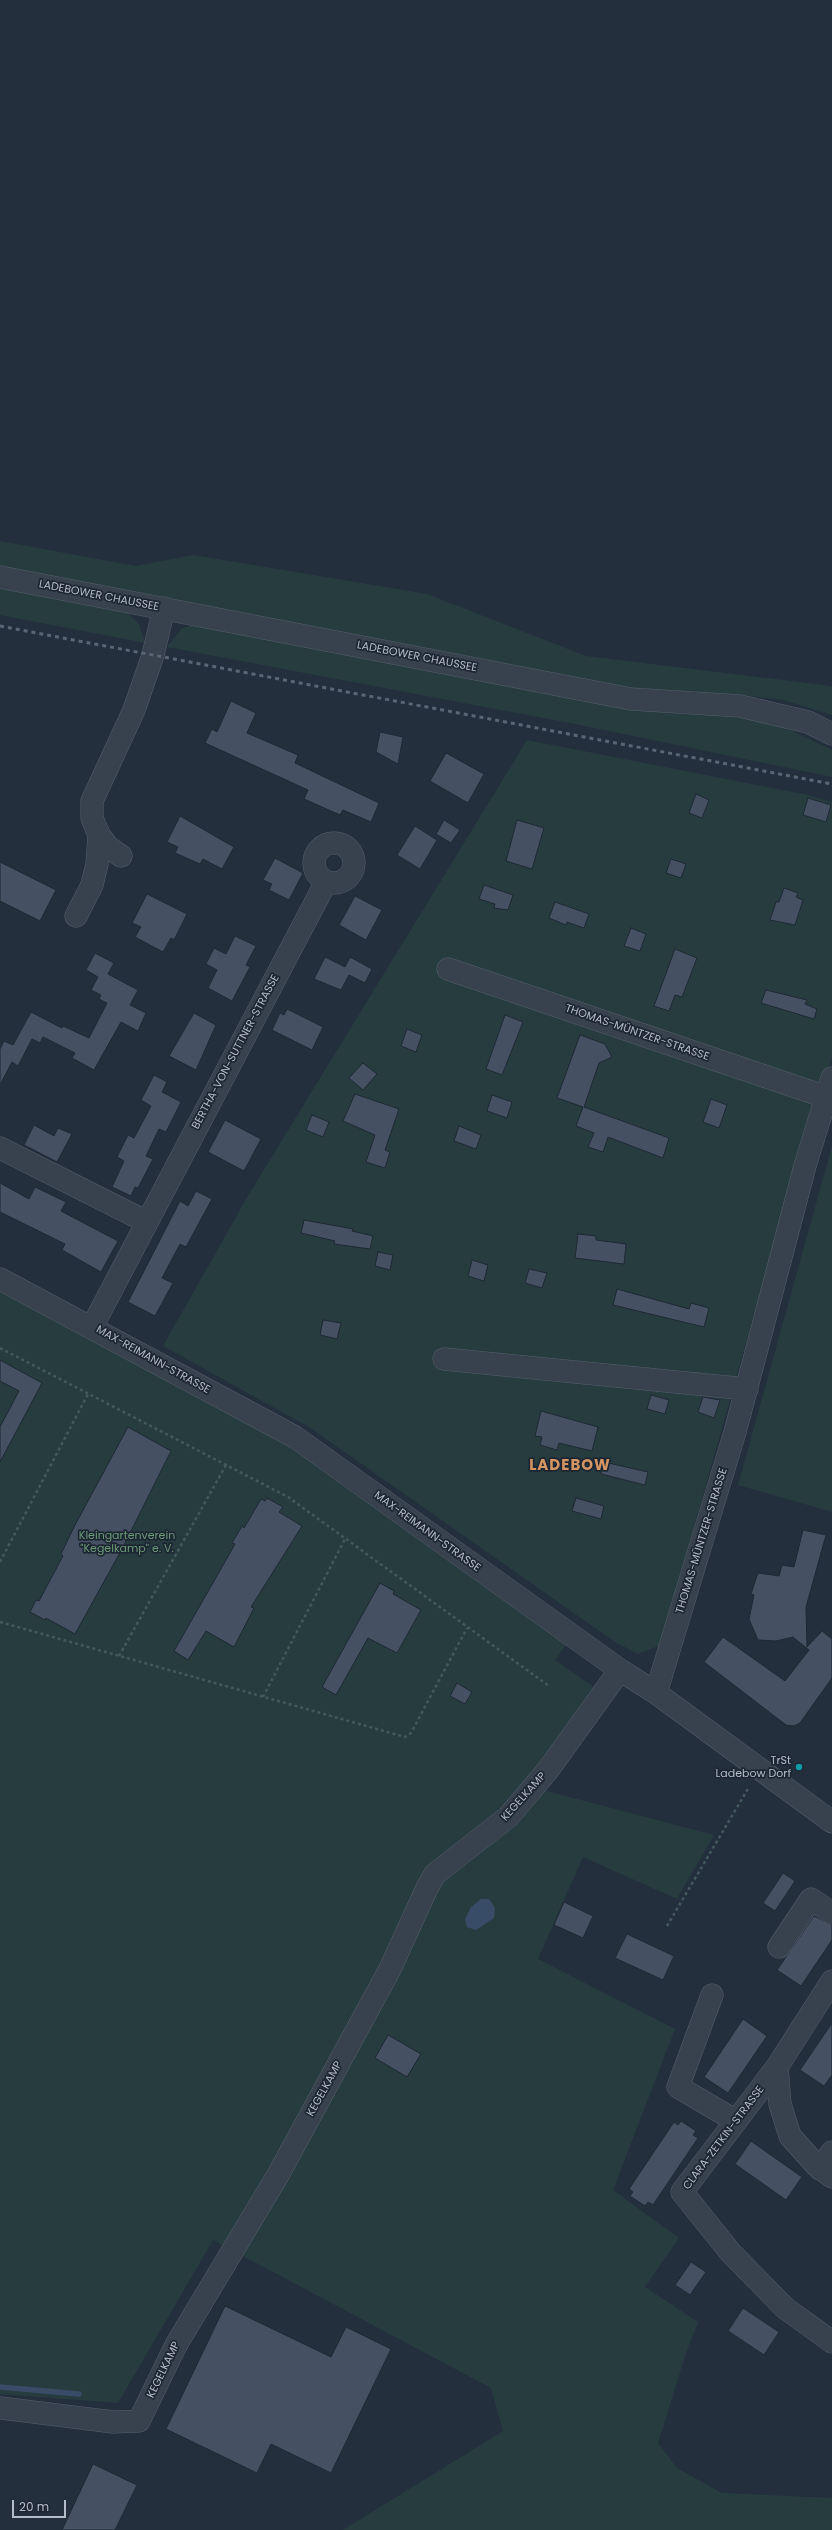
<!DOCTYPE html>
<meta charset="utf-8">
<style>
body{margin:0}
#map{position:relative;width:832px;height:2530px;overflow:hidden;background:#242f3e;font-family:Poppins,sans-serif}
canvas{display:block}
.scale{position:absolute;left:12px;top:2500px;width:54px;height:18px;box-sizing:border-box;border:2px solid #b4bcc9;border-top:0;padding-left:5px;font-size:12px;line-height:14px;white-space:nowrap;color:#b4bcc9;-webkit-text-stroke:3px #1d2633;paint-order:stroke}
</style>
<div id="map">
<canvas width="832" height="2530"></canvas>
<div class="scale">20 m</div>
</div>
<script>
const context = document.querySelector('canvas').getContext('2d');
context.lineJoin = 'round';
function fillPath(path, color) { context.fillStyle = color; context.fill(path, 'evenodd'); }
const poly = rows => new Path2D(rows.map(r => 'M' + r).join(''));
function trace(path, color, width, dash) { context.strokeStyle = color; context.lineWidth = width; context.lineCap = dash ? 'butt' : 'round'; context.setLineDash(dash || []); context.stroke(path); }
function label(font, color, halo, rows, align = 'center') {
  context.font = font + ' Poppins,sans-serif'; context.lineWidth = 3.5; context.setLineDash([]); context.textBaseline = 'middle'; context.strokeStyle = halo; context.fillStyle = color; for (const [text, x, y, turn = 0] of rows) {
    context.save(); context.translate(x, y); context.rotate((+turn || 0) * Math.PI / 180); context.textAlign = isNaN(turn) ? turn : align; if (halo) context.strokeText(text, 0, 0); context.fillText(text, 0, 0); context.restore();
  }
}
const green = poly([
 [0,541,136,566,193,555,427,594,586,656,832,686,832,715,783,700,742,695,633,688,0,566],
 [0,587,125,610,139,624,145,643,0,615],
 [196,624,776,723,832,750,832,777,575,724,167,647,182,628],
 [527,740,808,795,832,802,832,1057,828,1070,821,1076,661,1645,638,1654,615,1642,309,1427,163,1346,249,1194],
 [832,1146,832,1512,738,1485],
 [0,1288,313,1456,570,1639,555,1660,598,1690,543,1790,714,1835,677,1899,583,1857,538,1959,675,2029,613,2190,679,2238,645,2287,698,2322,686,2353,658,2443,677,2468,722,2493,832,2498,832,2530,343,2530,503,2431,491,2388,213,2240,118,2403,0,2394]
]);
const water = poly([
 [481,1899,489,1899,495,1908,494,1918,476,1930,467,1927,465,1919,471,1907]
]);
const stream = poly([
 [0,2387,79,2394]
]);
const building = poly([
 [231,701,256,713,247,733,298,755,295,763,379,803,371,822,343,810,340,815,304,799,308,790,205,743,212,729,217,732,231,701],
 [380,732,403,737,398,764,376,752,380,732],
 [446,753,484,774,468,803,430,781,446,753],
 [696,794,709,800,702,818,689,813,696,794],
 [808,798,831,805,826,822,803,815,808,798],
 [180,816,234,847,222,869,203,859,200,864,175,853,178,847,167,842,180,816],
 [444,820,460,830,451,843,436,834,444,820],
 [517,820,544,828,532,869,506,861,517,820],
 [415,826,437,840,420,869,397,855,415,826],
 [275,858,303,873,289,900,269,890,272,884,263,880,275,858],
 [671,859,686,864,681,878,666,873,671,859],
 [0,862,56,890,40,921,0,901,0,862],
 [484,885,513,895,508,910,494,908,495,904,479,899,484,885],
 [784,888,798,893,796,897,803,900,795,925,770,920,776,902,779,902,784,888],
 [147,894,187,914,174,940,171,938,163,952,135,937,141,927,132,923,147,894],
 [355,896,382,910,366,940,339,925,355,896],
 [555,902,589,914,584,928,567,922,566,925,549,918,555,902],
 [631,928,646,934,640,951,624,946,631,928],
 [235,936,256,946,246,965,250,967,232,1001,208,988,217,970,206,964,214,948,226,954,235,936],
 [675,949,697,958,682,997,675,995,669,1011,654,1006,675,949],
 [95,953,114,963,108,974,138,990,130,1005,146,1013,138,1031,121,1022,94,1070,72,1058,75,1053,43,1037,40,1043,32,1039,18,1066,12,1062,0,1085,0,1049,4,1041,13,1045,31,1012,62,1028,63,1026,89,1038,107,1003,99,999,101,995,91,990,98,977,86,970,95,953],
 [325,957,345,967,350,957,372,969,365,983,349,975,341,990,314,979,325,957],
 [766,990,807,1000,805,1004,817,1009,814,1019,761,1003,766,990],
 [287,1009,323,1027,312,1050,272,1030,280,1013,284,1015,287,1009],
 [194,1013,216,1025,196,1070,169,1056,194,1013],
 [505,1015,523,1022,502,1075,486,1069,505,1015],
 [407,1029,422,1035,416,1052,401,1046,407,1029],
 [580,1035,605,1044,612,1057,599,1063,584,1107,669,1138,663,1158,608,1137,603,1152,588,1147,594,1133,576,1126,583,1107,557,1098,580,1035],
 [363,1063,377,1074,363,1090,349,1078,363,1063],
 [154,1075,167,1082,162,1092,181,1102,166,1132,159,1129,146,1156,153,1159,138,1188,135,1187,131,1196,112,1187,124,1161,117,1157,128,1135,134,1138,151,1106,141,1100,154,1075],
 [355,1094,399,1109,385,1150,390,1152,385,1168,366,1162,375,1135,343,1121,355,1094],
 [492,1095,512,1102,507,1118,487,1111,492,1095],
 [711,1099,727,1105,719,1128,703,1122,711,1099],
 [312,1115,329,1122,323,1137,306,1130,312,1115],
 [225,1120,261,1139,244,1171,208,1152,225,1120],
 [34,1125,54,1136,58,1128,72,1134,57,1162,24,1145,34,1125],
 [459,1126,481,1135,476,1149,454,1141,459,1126],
 [0,1183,29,1199,35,1187,66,1202,61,1211,118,1241,101,1272,62,1250,65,1244,0,1212,0,1183],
 [196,1191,212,1199,186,1247,180,1244,162,1278,173,1283,155,1316,128,1302,180,1201,188,1206,196,1191],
 [304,1220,353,1229,352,1231,373,1236,370,1249,334,1244,335,1241,301,1233,304,1220],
 [578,1234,596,1236,596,1240,626,1244,624,1264,575,1258,578,1234],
 [378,1252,393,1255,390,1270,375,1266,378,1252],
 [472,1260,488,1265,484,1281,468,1276,472,1260],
 [529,1269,547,1273,542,1288,525,1283,529,1269],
 [617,1289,689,1309,691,1303,709,1308,704,1327,613,1305,617,1289],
 [323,1320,341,1323,337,1339,320,1335,323,1320],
 [0,1360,42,1383,0,1462,0,1427,19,1391,0,1381,0,1360],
 [651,1395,669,1400,665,1414,647,1409,651,1395],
 [703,1397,720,1400,714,1418,698,1412,703,1397],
 [541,1411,598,1427,592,1451,559,1443,557,1450,540,1445,542,1437,535,1436,541,1411],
 [128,1427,171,1451,122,1549,75,1634,46,1618,45,1620,30,1612,36,1600,39,1601,63,1556,61,1554,75,1525,128,1427],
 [604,1462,648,1472,645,1485,601,1474,604,1462],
 [267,1498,283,1507,279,1512,302,1526,251,1607,254,1608,234,1647,206,1631,188,1660,174,1651,222,1567,235,1544,232,1543,242,1526,244,1528,261,1499,265,1501,267,1498],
 [576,1498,604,1506,601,1519,572,1511,576,1498],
 [803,1530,826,1535,806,1607,807,1647,822,1631,832,1639,832,1678,800,1723,794,1726,786,1725,704,1662,723,1637,785,1681,809,1650,793,1637,776,1641,758,1640,749,1619,754,1595,751,1594,758,1573,779,1576,782,1565,794,1567,803,1530],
 [380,1583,394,1591,393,1594,421,1610,397,1653,368,1638,336,1695,322,1687,380,1583],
 [457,1683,472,1692,465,1704,450,1696,457,1683],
 [783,1873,795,1881,775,1911,763,1903,783,1873],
 [564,1902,593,1916,583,1938,554,1925,564,1902],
 [814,1916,832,1925,832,1940,801,1986,777,1970,814,1916],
 [627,1934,674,1956,663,1980,615,1958,627,1934],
 [743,2019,767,2036,728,2093,704,2077,743,2019],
 [832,2023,832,2075,824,2086,800,2070,832,2023],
 [388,2035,421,2054,407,2077,375,2058,388,2035],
 [681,2121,696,2131,693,2135,698,2138,653,2205,648,2202,645,2206,630,2196,633,2192,629,2189,674,2122,678,2125,681,2121],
 [751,2141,802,2177,786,2200,735,2164,751,2141],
 [691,2262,706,2272,690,2295,675,2285,691,2262],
 [225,2306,331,2357,346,2327,391,2349,331,2473,271,2444,257,2473,166,2429,225,2306],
 [743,2308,779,2332,764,2355,728,2331,743,2308],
 [93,2464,137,2485,115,2530,62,2530,93,2464]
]);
const path = poly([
 [0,1348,288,1497,549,1686],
 [0,1562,88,1394],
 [0,1622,405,1737,411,1733,467,1628],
 [119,1656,226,1465],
 [263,1697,345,1539],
 [667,1926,749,1787]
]);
const minor = poly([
 [0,577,631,699,740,706,808,722,832,734],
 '314 863a20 20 0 1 1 40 0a20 20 0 1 1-40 0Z',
 [121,856,108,847,99,835,92,818,92,801,134,710,153,655,164,608],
 [76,916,92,885,97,864,99,835],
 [448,969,826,1097],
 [0,1148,147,1222],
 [0,1279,295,1437,620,1670,656,1693,832,1822],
 [92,1327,326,882],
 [444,1359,747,1389],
 [656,1693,735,1432,805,1166,832,1078],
 [779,1947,811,1899,832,1913],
 [832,1981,777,2067,682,2192,731,2253,785,2308,832,2342],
 [712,1995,678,2087,736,2121],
 [777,2067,780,2104,790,2136,816,2165,832,2177],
 [820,2169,832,2152],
 [0,2408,113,2422,139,2421,176,2345,278,2175,390,1969,427,1888,435,1874,508,1817,548,1770,620,1670]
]);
const rail = poly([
 [0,626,832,784]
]);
const markers = [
 [799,1767,4,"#0f9aa8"]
];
const streetNames = [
 ["LADEBOWER CHAUSSEE",99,596,11],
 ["LADEBOWER CHAUSSEE",417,657,11],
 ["THOMAS-MÜNTZER-STRASSE",637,1033,19],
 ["BERTHA-VON-SUTTNER-STRASSE",236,1052,-62],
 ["MAX-REIMANN-STRASSE",153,1360,29],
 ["MAX-REIMANN-STRASSE",427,1532,36],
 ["THOMAS-MÜNTZER-STRASSE",702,1541,-73],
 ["KEGELKAMP",524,1797,-48],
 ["KEGELKAMP",325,2089,-61],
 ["CLARA-ZETKIN-STRASSE",724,2138,-53],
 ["KEGELKAMP",164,2370,-64]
];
const parkNames = [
 ["Kleingartenverein",127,1536],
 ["\"Kegelkamp\" e. V.",127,1549]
];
const poiNames = [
 ["TrSt",791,1761],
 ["Ladebow Dorf",791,1774]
];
const districtNames = [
 ["LADEBOW",570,1466]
];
fillPath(green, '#263c3f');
fillPath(water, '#394c67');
trace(stream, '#394c67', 5.5);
fillPath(building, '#455162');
trace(building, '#1f2835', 1);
trace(minor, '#565f6c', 23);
trace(path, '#44595c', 2.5, [3, 3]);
trace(minor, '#38414e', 22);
trace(rail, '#5a6575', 3, [4, 4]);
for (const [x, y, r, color] of markers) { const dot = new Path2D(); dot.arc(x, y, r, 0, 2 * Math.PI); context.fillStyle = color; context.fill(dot); trace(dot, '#1d2633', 1.5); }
label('11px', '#b4bcc9', '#1d2633', streetNames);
label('11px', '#6b9a76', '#1d2633', parkNames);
label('11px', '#b4bcc9', '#1d2633', poiNames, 'right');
context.letterSpacing = '1px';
label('bold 15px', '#d59563', '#1d2633', districtNames);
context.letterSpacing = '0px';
</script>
